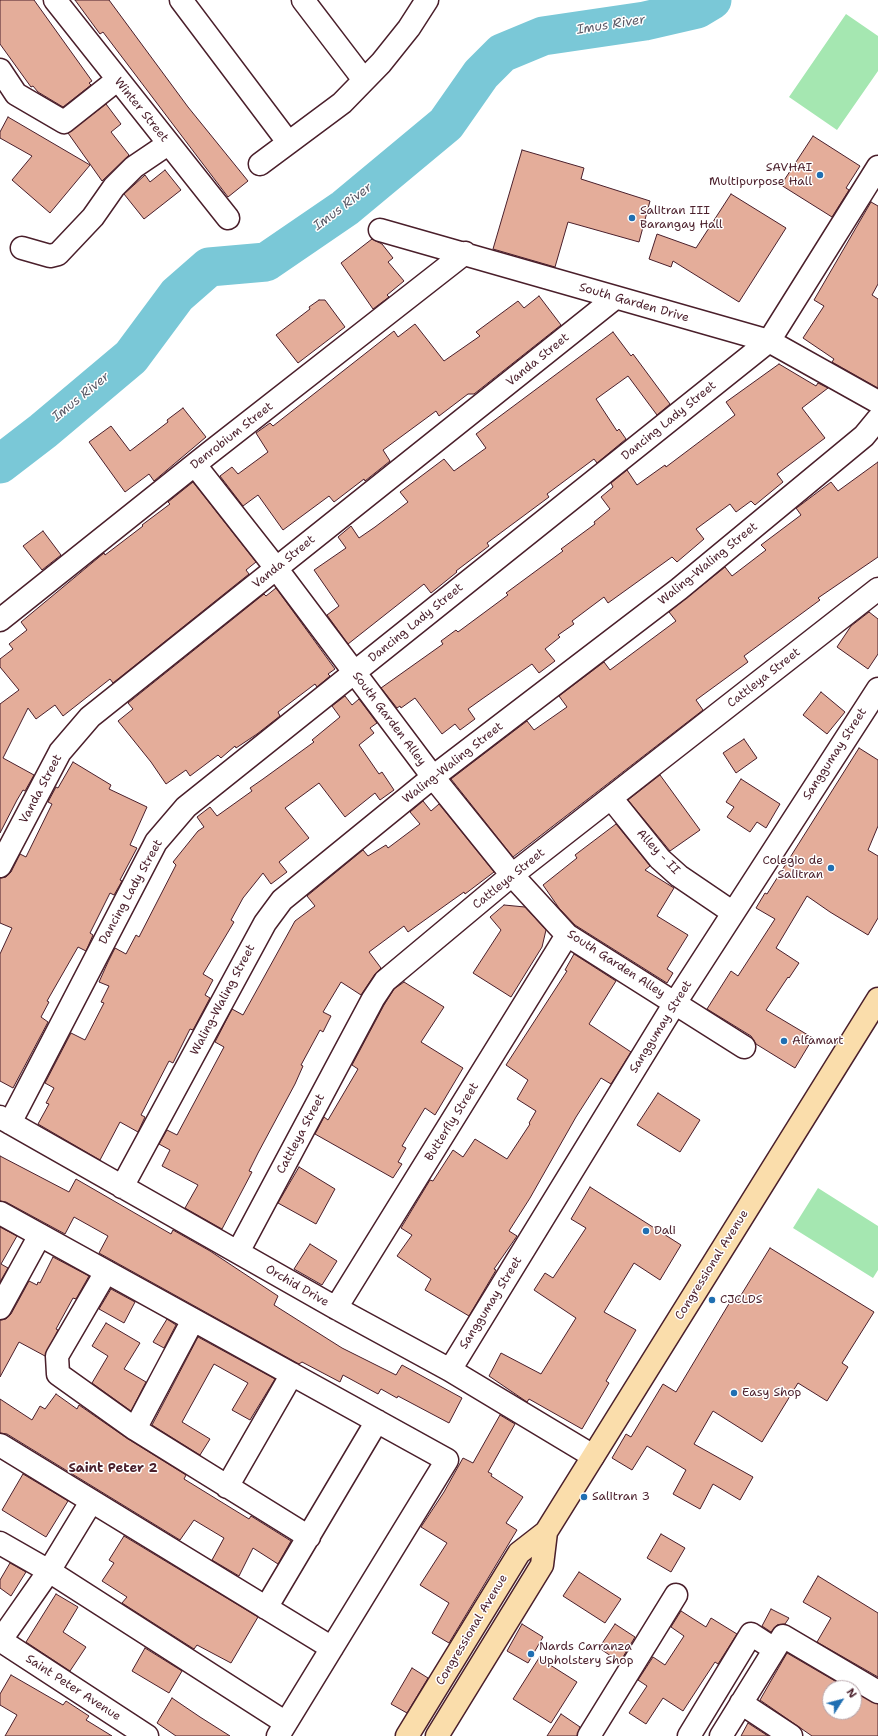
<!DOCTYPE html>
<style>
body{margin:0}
#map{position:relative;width:878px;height:1736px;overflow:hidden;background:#fff;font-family:"Shantell Sans",sans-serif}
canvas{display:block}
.north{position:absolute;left:822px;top:1680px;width:40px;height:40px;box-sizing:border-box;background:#fff;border:1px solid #b7a5aa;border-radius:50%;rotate:54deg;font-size:11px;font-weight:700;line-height:16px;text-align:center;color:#4a1f2b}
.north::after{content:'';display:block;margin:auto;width:14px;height:18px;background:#1f6fb2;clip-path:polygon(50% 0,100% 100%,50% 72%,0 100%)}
</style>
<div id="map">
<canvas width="878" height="1736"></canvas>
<div class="north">N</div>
</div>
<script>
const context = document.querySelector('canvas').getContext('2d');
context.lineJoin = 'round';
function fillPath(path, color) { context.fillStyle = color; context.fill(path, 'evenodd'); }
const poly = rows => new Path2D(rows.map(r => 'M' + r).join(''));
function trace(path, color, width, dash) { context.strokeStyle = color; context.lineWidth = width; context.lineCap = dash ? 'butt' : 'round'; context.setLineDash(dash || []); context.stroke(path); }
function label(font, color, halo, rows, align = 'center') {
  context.font = font + ' "Shantell Sans",sans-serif'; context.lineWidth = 3; context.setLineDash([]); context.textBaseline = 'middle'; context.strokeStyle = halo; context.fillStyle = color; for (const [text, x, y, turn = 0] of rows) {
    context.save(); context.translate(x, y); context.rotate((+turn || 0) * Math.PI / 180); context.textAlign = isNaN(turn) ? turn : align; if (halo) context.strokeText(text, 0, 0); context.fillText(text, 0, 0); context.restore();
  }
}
const green = poly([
 [846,14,878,36,878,71,837,130,789,97],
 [818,1188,878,1226,878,1270,873,1278,793,1228]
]);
const river = poly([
 [0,464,43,431,131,357,177,295,209,267,266,262,345,208,446,124,481,74,502,53,543,36,645,21,697,9,712,0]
]);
const building = poly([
 [0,0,34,0,92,81,89,83,91,85,63,107,38,92,33,86,31,87,0,44,0,0],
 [75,0,109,0,188,107,248,181,228,197,103,32,100,34,75,0],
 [106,104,121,124,111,132,129,155,102,181,68,133,106,104],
 [8,117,90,165,50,213,12,180,32,156,0,138,0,132,8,117],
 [813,136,860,166,846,188,849,190,832,217,781,185,813,136],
 [522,150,584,168,581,179,650,201,639,242,568,222,555,267,493,249,522,150],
 [165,170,181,190,144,219,124,194,145,175,150,182,165,170],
 [731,194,786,228,739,302,673,261,671,267,649,259,657,234,696,248,731,194],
 [871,202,878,206,878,284,872,295,878,299,878,388,832,362,834,359,803,338,824,306,814,300,871,202],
 [372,239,382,244,393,258,388,262,404,281,387,295,389,297,373,309,341,263,372,239],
 [539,296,561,325,474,394,468,394,439,416,436,411,383,450,390,461,365,481,364,479,334,502,329,496,283,530,258,495,243,506,220,476,232,467,238,474,268,452,256,433,270,423,273,426,394,331,398,337,415,324,444,361,480,336,476,332,518,301,524,308,539,296],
 [319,300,325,300,345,327,298,363,276,335,310,309,309,307,319,300],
 [613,332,631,356,633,354,670,404,657,415,628,376,596,399,617,431,619,429,626,439,597,463,594,459,547,494,549,497,487,543,489,546,456,571,457,572,431,593,424,584,348,644,327,615,339,606,314,570,346,548,338,537,351,526,359,538,375,527,408,502,400,492,444,459,454,471,486,448,476,434,613,332],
 [779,364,816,386,818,383,828,388,802,408,825,438,777,474,783,482,755,505,751,501,736,512,730,504,696,529,704,539,677,562,672,557,608,603,604,597,572,621,574,624,558,635,560,637,545,649,555,661,539,673,532,664,482,699,468,709,475,719,460,730,455,724,442,734,415,698,401,708,400,706,397,708,381,688,443,644,441,641,456,630,458,632,508,595,506,593,563,551,561,549,595,524,594,522,610,509,601,497,613,487,611,483,627,470,637,485,665,465,666,467,735,415,726,402,779,364],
 [183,408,206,437,154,481,149,474,125,492,89,442,111,426,130,451,168,422,167,420,183,408],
 [878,462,878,557,818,598,820,600,744,656,748,662,696,700,703,710,513,857,451,779,527,721,534,730,567,707,559,696,604,662,610,670,676,621,669,612,725,567,732,576,766,550,761,545,801,515,796,508,798,507,831,482,838,491,878,462],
 [193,482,256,562,246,570,249,574,113,683,110,679,63,716,55,705,36,719,28,708,3,758,34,775,25,791,23,790,17,800,0,833,0,704,19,690,0,667,0,659,13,649,9,644,27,630,21,622,104,553,105,555,143,526,142,525,170,504,168,502,193,482],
 [43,531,61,555,42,570,23,546,43,531],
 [276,588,335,669,328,674,330,676,317,687,315,684,278,712,280,716,257,734,236,748,235,746,221,758,218,755,190,776,186,770,166,784,151,762,118,721,133,709,128,703,264,594,266,596,276,588],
 [869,612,878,619,878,654,868,669,837,647,851,626,869,612],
 [821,692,845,712,827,734,803,715,821,692],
 [345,696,352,705,359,699,377,723,370,728,374,733,359,745,379,774,382,772,394,790,380,800,375,793,345,817,319,783,285,808,309,838,279,862,287,872,271,884,263,873,243,898,231,920,234,922,203,974,213,980,205,995,210,998,193,1030,190,1029,173,1063,169,1061,141,1115,145,1117,138,1132,120,1122,100,1160,38,1124,49,1104,46,1103,54,1088,45,1083,71,1033,85,1040,104,1003,101,1002,109,986,99,982,108,962,115,948,126,954,136,935,139,937,176,865,173,862,198,831,204,827,197,817,210,807,217,816,252,791,250,788,263,779,314,742,312,740,340,717,332,706,345,696],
 [744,739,757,758,736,773,723,753,744,739],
 [859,748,878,760,878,826,868,850,878,856,878,918,868,935,830,912,807,896,776,948,799,963,789,978,788,977,766,1010,813,1038,795,1068,756,1044,751,1036,707,1009,731,971,738,976,775,919,756,908,765,893,767,894,859,748],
 [73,762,111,785,109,789,147,807,130,845,137,848,120,880,122,881,114,895,110,893,90,933,93,935,86,951,78,947,47,1001,49,1002,41,1017,48,1022,13,1088,0,1081,0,954,12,928,0,923,0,878,6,877,11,872,20,854,26,857,52,804,48,802,56,787,58,788,73,762],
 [660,775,700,830,670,851,628,800,660,775],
 [741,779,780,804,766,828,757,822,750,832,727,817,734,807,726,802,741,779],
 [423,801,431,811,439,804,494,872,465,894,464,892,408,932,404,926,369,952,381,968,375,974,361,995,341,982,323,1012,331,1016,323,1032,320,1030,301,1065,303,1066,295,1084,258,1153,249,1171,252,1172,222,1229,185,1208,198,1185,162,1166,170,1150,159,1144,167,1130,177,1135,224,1047,215,1042,232,1009,243,1015,295,921,315,906,307,896,363,850,368,856,386,845,388,848,420,824,410,812,423,801],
 [616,824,650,866,645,870,674,888,657,916,688,935,667,969,673,973,667,983,575,925,559,908,543,885,577,858,575,855,616,824],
 [504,905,525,907,546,930,542,947,511,997,473,973,501,930,490,917,504,905],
 [574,954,616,981,589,1024,631,1052,611,1084,601,1078,576,1117,530,1198,509,1231,517,1236,494,1269,496,1270,469,1316,425,1290,431,1279,397,1256,412,1235,401,1228,430,1180,433,1181,453,1150,463,1157,475,1139,507,1159,530,1124,529,1123,536,1111,517,1099,528,1080,506,1065,567,971,565,970,574,954],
 [404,982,444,1007,421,1042,463,1068,435,1115,425,1108,402,1146,406,1148,398,1162,402,1164,393,1178,315,1134,324,1117,328,1120,358,1069,352,1065,384,1005,394,989,404,982],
 [658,1093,700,1120,680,1152,637,1125,658,1093],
 [0,1156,69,1192,76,1179,171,1234,173,1230,210,1251,278,1296,274,1305,342,1348,396,1375,402,1365,462,1398,449,1423,398,1396,397,1398,381,1389,378,1394,343,1375,340,1382,302,1362,299,1364,99,1253,108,1236,74,1217,65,1234,6,1202,0,1201,0,1156],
 [299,1167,335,1189,316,1224,278,1203,299,1167],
 [590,1187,681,1245,660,1280,634,1263,604,1312,636,1330,606,1381,609,1383,582,1429,529,1399,527,1402,489,1376,501,1353,541,1374,576,1318,534,1290,545,1273,553,1278,586,1228,571,1219,590,1187],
 [0,1227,17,1236,1,1264,8,1268,0,1282,0,1227],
 [310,1244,337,1261,322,1285,294,1269,310,1244],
 [770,1248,874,1312,842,1363,848,1367,827,1401,798,1383,762,1442,713,1411,694,1444,753,1477,740,1500,713,1484,700,1509,673,1494,686,1470,647,1446,632,1470,612,1458,626,1434,631,1437,663,1384,676,1392,733,1297,738,1300,770,1248],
 [53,1257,89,1276,76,1299,73,1298,56,1329,58,1330,45,1356,19,1342,0,1377,0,1320,6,1319,11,1314,29,1281,37,1285,38,1282,40,1283,53,1257],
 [111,1289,135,1302,124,1323,99,1309,111,1289],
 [167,1319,176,1325,164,1348,153,1342,167,1319],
 [106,1323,140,1343,124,1369,146,1382,131,1411,92,1383,108,1356,92,1346,106,1323],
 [198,1337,275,1379,250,1420,232,1410,248,1383,214,1364,182,1422,210,1439,200,1455,152,1425,198,1337],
 [56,1394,77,1409,79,1405,128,1439,186,1475,184,1479,249,1519,251,1516,291,1541,278,1564,253,1548,239,1576,212,1560,224,1538,194,1520,180,1540,7,1434,0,1433,0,1399,32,1420,40,1406,45,1409,56,1394],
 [500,1415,515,1424,488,1472,492,1474,491,1476,523,1497,506,1523,517,1530,449,1643,432,1633,449,1603,420,1585,447,1543,421,1527,444,1492,463,1458,473,1463,500,1415],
 [23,1474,68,1501,46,1537,2,1510,23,1474],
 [661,1534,685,1548,671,1572,647,1558,661,1534],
 [124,1536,258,1617,231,1663,197,1645,194,1649,122,1603,127,1597,102,1581,114,1563,109,1560,124,1536],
 [10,1563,26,1572,11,1596,0,1588,0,1580,10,1563],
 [579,1572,621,1599,605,1623,563,1596,579,1572],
 [818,1576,878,1613,878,1677,817,1642,831,1618,803,1602,818,1576],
 [56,1594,78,1607,63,1632,86,1647,70,1671,26,1642,56,1594],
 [771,1609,789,1618,785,1624,777,1625,771,1632,762,1626,771,1609],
 [681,1611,706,1627,711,1618,737,1634,718,1664,715,1662,683,1711,663,1698,646,1724,629,1713,647,1686,638,1680,653,1657,665,1665,684,1636,671,1627,681,1611],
 [522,1624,543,1637,528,1663,507,1651,522,1624],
 [615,1624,635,1637,620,1662,599,1648,615,1624],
 [145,1648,182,1671,169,1693,132,1671,145,1648],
 [787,1653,847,1688,830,1688,830,1712,854,1712,854,1692,878,1704,878,1736,812,1736,760,1700,787,1653],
 [539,1658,577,1682,551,1723,513,1699,539,1658],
 [412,1668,428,1678,407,1713,391,1704,412,1668],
 [11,1675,63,1705,66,1701,89,1716,86,1720,112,1736,5,1736,17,1715,0,1705,0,1694,11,1675],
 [172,1698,200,1717,230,1736,176,1736,157,1723,172,1698],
 [561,1714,580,1727,577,1736,547,1736,561,1714],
 [748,1723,768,1736,741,1736,748,1723]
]);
const minor = poly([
 [55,0,228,218],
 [181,0,288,142],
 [303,0,364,80],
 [0,70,16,94,64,122,117,80],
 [260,164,342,103,381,63,409,28,427,0],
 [380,230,769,341,878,402],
 [22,248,50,256,58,254,93,217,114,187,134,167,168,144],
 [195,465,276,568,433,777,512,875,567,935,744,1047],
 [0,620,208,454,465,253],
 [611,798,660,859,679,876,732,912],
 [0,866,60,752,90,717,615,298],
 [0,1117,336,1308,450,1370,593,1456],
 [10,1123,156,842,186,807,769,341,878,167],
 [122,1187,265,923,282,900,433,777,679,589,864,436,878,419],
 [0,1213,447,1460,278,1736],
 [238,1252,373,999,385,981,512,875,878,589],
 [106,1272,57,1356,58,1374,135,1429,309,1537],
 [0,1308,40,1235],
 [336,1308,567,935],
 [450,1370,675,1003,878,689],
 [135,1429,193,1320],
 [0,1445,332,1648],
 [227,1487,292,1374],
 [0,1543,49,1571,286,1723],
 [266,1608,377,1421],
 [0,1640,147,1736],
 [0,1641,49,1571,91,1502],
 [741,1703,791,1736],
 [589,1736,676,1595],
 [689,1736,751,1634,774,1649],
 [721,1736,783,1636,878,1692]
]);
const major = poly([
 [407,1736,519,1553,546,1532,878,999],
 [437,1736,542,1565,546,1532]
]);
const markers = [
 [820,175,4,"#1f6fb2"],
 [632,218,4,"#1f6fb2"],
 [831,868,4,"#1f6fb2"],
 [784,1041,4,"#1f6fb2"],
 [646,1231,4,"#1f6fb2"],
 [712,1300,4,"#1f6fb2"],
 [734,1393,4,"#1f6fb2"],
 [584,1497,4,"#1f6fb2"],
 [531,1654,4,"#1f6fb2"]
];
const streetNames = [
 ["Winter Street",141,110,51],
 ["South Garden Drive",634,303,16],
 ["Vanda Street",538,360,-39],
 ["Dancing Lady Street",669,421,-39],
 ["Denrobium Street",232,436,-38],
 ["Vanda Street",284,562,-39],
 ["Waling-Waling Street",708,564,-39],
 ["Dancing Lady Street",416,623,-39],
 ["Cattleya Street",764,678,-38],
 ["South Garden Alley",389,719,53],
 ["Sanggumay Street",835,754,-57],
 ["Waling-Waling Street",453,763,-38],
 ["Vanda Street",41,789,-62],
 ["Alley - II",658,852,47],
 ["Cattleya Street",509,879,-39],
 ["Dancing Lady Street",131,892,-61],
 ["South Garden Alley",616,964,33],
 ["Waling-Waling Street",223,1000,-62],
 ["Sanggumay Street",661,1027,-58],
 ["Butterfly Street",452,1122,-58],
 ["Cattleya Street",301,1134,-62],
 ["Congressional Avenue",712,1265,-58],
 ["Orchid Drive",297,1286,30],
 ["Sanggumay Street",491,1303,-58],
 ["Congressional Avenue",472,1630,-59],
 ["Saint Peter Avenue",73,1688,33]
];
const poiNames = [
 ["SAVHAI",812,168,"right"],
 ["Multipurpose Hall",812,182,"right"],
 ["Salitran III",640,211],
 ["Barangay Hall",640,225],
 ["Colegio de",823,861,"right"],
 ["Salitran",823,875,"right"],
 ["Alfamart",792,1041],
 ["Dali",654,1231],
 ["CJCLDS",720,1300],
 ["Easy Shop",742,1393],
 ["Salitran 3",592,1497],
 ["Nards Carranza",539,1647],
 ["Upholstery Shop",539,1661]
];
const waterNames = [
 ["Imus River",611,25,-9],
 ["Imus River",343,207,-37],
 ["Imus River",81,397,-39]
];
const neighbourhoodNames = [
 ["Saint Peter 2",113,1469]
];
fillPath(green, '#a5e7b1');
trace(river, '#7ac8d7', 39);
fillPath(building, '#e4ad9a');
trace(building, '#4a1f2b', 1);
trace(minor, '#4a1f2b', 25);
trace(major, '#4a1f2b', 25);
trace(minor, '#fff', 22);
trace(major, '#faddab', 22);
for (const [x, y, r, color] of markers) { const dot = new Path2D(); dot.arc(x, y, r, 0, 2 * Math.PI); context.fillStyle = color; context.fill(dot); trace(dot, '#fff', 1.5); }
label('12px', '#4a1f2b', '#fff', streetNames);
label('12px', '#4a1f2b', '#fff', poiNames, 'left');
label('italic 13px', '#5b5a67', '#fff', waterNames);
label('bold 13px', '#4a1f2b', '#fff', neighbourhoodNames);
</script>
